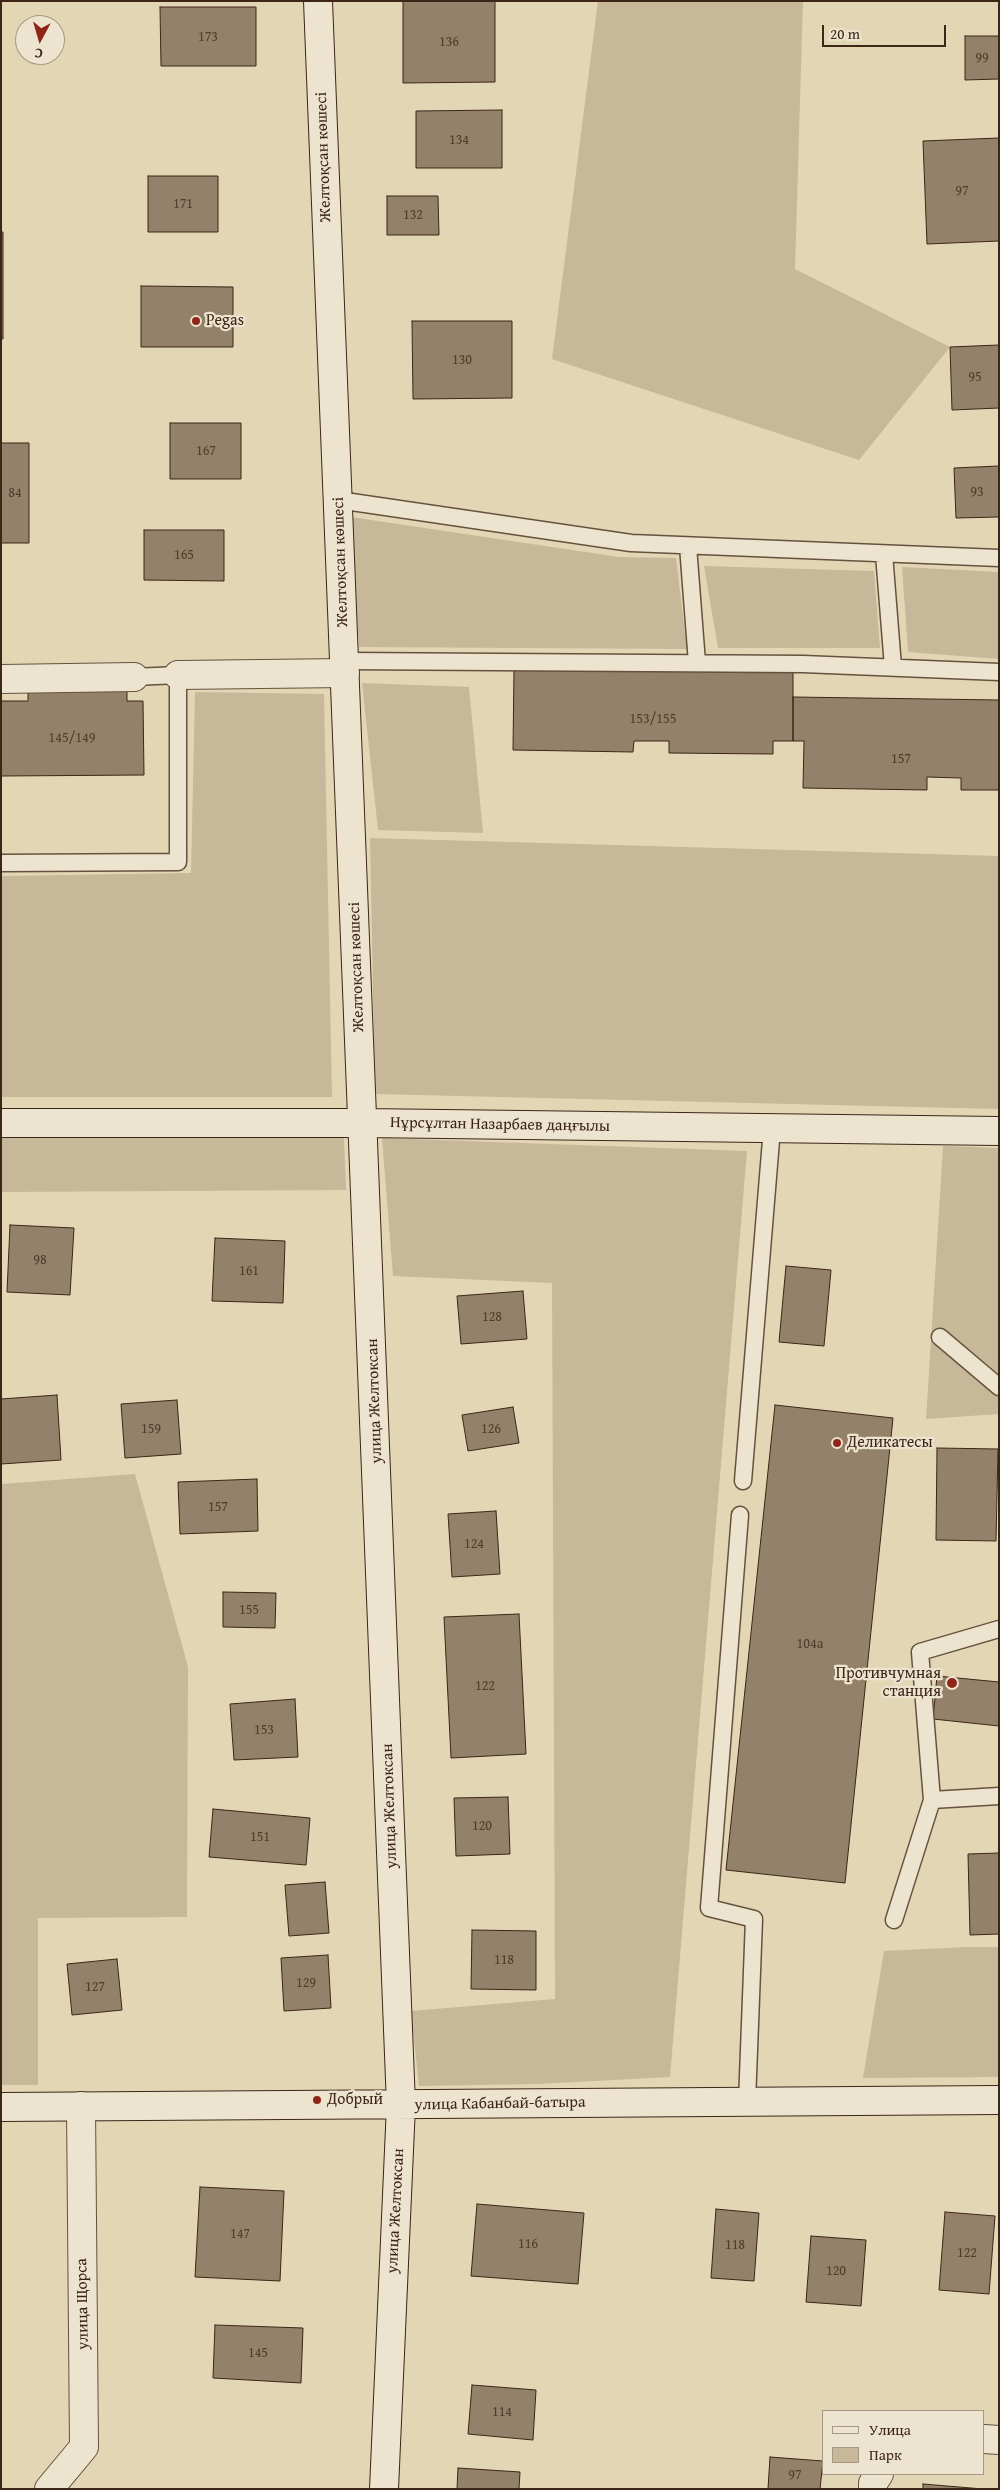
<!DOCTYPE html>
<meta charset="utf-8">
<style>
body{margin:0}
#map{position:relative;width:1000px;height:2490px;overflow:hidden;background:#e3d6b5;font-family:"Gentium Book Plus",serif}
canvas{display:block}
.frame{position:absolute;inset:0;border:2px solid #3d2517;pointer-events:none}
.legend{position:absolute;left:822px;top:2410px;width:162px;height:65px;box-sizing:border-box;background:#ede4cf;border:1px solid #a79885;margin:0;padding:6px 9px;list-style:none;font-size:15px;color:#3d2517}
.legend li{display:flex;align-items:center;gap:10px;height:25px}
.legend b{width:25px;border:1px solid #a79885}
.north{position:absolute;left:15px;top:15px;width:50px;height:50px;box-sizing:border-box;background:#ede4cf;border:1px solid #a79885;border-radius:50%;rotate:186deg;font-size:14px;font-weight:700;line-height:20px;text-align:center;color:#3d2517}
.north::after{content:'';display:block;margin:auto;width:18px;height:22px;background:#8f2418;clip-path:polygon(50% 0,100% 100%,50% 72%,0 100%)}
.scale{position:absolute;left:822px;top:25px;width:124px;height:22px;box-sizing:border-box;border:2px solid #3d2517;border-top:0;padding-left:6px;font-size:15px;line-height:18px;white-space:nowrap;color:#3d2517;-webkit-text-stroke:4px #ede4cf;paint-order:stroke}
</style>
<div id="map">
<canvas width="1000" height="2490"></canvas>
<div class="frame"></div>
<ul class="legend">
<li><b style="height:6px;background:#ede4cf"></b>Улица</li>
<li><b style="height:14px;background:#c7b89a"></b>Парк</li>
</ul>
<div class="north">С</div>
<div class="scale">20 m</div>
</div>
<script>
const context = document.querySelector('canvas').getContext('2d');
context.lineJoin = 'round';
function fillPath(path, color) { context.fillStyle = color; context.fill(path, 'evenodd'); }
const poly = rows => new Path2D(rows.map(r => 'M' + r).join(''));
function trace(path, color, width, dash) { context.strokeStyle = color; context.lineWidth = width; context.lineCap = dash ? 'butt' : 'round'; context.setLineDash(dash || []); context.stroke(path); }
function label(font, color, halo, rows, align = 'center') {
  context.font = font + ' "Gentium Book Plus",serif'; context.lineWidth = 4.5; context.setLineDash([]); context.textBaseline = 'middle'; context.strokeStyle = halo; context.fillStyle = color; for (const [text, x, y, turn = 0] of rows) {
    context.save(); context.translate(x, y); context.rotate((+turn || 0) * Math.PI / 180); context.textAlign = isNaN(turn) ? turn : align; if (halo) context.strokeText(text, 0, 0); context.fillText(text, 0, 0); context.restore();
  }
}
const green = poly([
 [598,1,803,1,795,269,950,347,859,460,552,359],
 [351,517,619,557,676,558,687,649,359,647],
 [704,566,874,571,880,648,718,648],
 [902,567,999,572,999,659,908,652],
 [362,683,469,687,483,833,378,830],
 [195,692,324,694,332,1097,1,1097,1,876,191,873],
 [370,838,999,856,999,1109,375,1094],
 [1,1135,344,1138,346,1190,1,1192],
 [382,1138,747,1151,670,2077,539,2084,419,2086,411,2011,555,1999,552,1283,393,1276],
 [943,1146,999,1148,999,1414,926,1419],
 [135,1474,188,1667,187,1917,38,1918,38,2085,1,2085,1,1484],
 [967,1947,999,1947,999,2077,863,2078,884,1951]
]);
const building = poly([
 [403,1,495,1,495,82,403,83,403,1],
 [160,7,256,7,256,66,161,66,160,7],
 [965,36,999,36,999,79,965,80,965,36],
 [502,110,502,168,416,168,416,111,502,110],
 [999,138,999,241,927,244,923,141,999,138],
 [148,176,218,176,218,232,148,232,148,176],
 [387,196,438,196,439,235,387,235,387,196],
 [1,232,3,232,3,339,1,339,1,232],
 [141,286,233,287,233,347,141,347,141,286],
 [412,321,512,321,512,398,413,399,412,321],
 [999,345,999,408,952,410,950,347,999,345],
 [170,423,241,423,241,479,170,479,170,423],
 [1,443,29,443,29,543,1,543,1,443],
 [999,466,999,517,956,518,954,468,999,466],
 [144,530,224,530,224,581,144,580,144,530],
 [514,669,793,672,793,741,773,741,773,754,669,753,669,741,634,741,633,752,513,750,514,669],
 [28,689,127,689,127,701,143,701,144,775,1,776,1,701,28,701,28,689],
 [793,697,999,700,999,790,961,790,961,778,927,777,927,790,803,788,804,741,793,741,793,697],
 [10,1225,74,1228,70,1295,7,1292,10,1225],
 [215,1238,285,1241,283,1303,212,1301,215,1238],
 [786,1266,831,1270,824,1346,779,1342,786,1266],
 [523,1291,527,1339,461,1344,457,1296,523,1291],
 [57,1395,61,1460,1,1464,1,1399,57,1395],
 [177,1400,181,1454,125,1458,121,1404,177,1400],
 [775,1405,893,1418,845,1883,726,1870,775,1405],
 [513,1407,519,1443,468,1451,462,1415,513,1407],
 [937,1448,998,1449,996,1541,936,1540,937,1448],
 [257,1479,258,1531,180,1534,178,1482,257,1479],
 [496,1511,500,1574,452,1577,448,1514,496,1511],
 [223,1592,276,1593,275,1628,223,1627,223,1592],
 [519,1614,526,1754,451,1758,444,1617,519,1614],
 [937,1676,999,1682,999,1726,933,1719,937,1676],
 [295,1699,298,1757,234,1760,230,1704,295,1699],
 [508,1797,510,1854,456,1856,454,1798,508,1797],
 [213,1809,310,1818,306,1865,209,1857,213,1809],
 [999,1853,999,1934,970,1935,968,1854,999,1853],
 [325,1882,329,1933,289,1936,285,1885,325,1882],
 [472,1930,536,1931,536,1990,471,1989,472,1930],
 [328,1955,331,2008,284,2011,281,1958,328,1955],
 [117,1959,122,2010,72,2015,67,1964,117,1959],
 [200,2187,284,2191,280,2281,195,2277,200,2187],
 [477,2204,584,2213,578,2284,471,2276,477,2204],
 [716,2209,759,2213,754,2281,711,2278,716,2209],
 [945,2212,995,2216,989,2294,939,2290,945,2212],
 [811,2236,866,2240,861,2306,806,2302,811,2236],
 [215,2325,303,2328,301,2383,213,2378,215,2325],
 [472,2385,536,2390,533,2440,468,2434,472,2385],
 [770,2457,823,2461,820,2489,768,2489,770,2457],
 [458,2468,520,2472,519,2489,457,2489,458,2468],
 [923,2484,983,2489,923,2489,923,2484]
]);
const lane = poly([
 [338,500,631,543,999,558],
 [688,546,697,663],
 [884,554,893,667],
 [345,661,803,664,999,672],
 [1,863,178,862,178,675,134,677],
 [940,1337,999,1387],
 [743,1481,772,1128],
 [740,1515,709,1908,754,1919,747,2102],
 [932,1800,999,1796],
 [894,1920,932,1800,920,1652,999,1629]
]);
const street = poly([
 [178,675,345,673],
 [1,679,134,677],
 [984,2439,999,2440],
 [49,2489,84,2447,81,2106],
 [873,2489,873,2483,879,2474]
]);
const secondary = poly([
 [318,1,401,2105,384,2489],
 [1,1123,364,1123,999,1131],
 [1,2107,999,2100]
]);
const markers = [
 [196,321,5,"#8f2418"],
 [837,1443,5,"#8f2418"],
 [952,1683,6,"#8f2418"],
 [317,2100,5,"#8f2418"]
];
const numberNames = [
 ["173",208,37],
 ["136",449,42],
 ["99",982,58],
 ["134",459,140],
 ["97",962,191],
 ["171",183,204],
 ["132",413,215],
 ["130",462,360],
 ["95",975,377],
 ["167",206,451],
 ["93",977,492],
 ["84",15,493],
 ["165",184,555],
 ["153/155",653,719],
 ["145/149",72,738],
 ["157",901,759],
 ["98",40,1260],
 ["161",249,1271],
 ["128",492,1317],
 ["159",151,1429],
 ["126",491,1429],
 ["157",218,1507],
 ["124",474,1544],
 ["155",249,1610],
 ["104а",810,1644],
 ["122",485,1686],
 ["153",264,1730],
 ["120",482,1826],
 ["151",260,1837],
 ["118",504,1960],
 ["129",306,1983],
 ["127",95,1987],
 ["147",240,2234],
 ["116",528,2244],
 ["118",735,2245],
 ["122",967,2253],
 ["120",836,2271],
 ["145",258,2353],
 ["114",502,2412],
 ["97",795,2475]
];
const streetNames = [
 ["Желтоқсан көшесі",324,157,-92],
 ["Желтоқсан көшесі",341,562,-92],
 ["Желтоқсан көшесі",357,967,-92],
 ["Нұрсұлтан Назарбаев даңғылы",500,1125,1],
 ["улица Желтоксан",375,1401,-92],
 ["улица Желтоксан",390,1806,-92],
 ["улица Кабанбай-батыра",500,2104,-1],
 ["улица Желтоксан",396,2211,-87],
 ["улица Щорса",83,2304,-91]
];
const poiNames = [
 ["Pegas",206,321],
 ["Деликатесы",847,1443],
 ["Противчумная",941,1674,"right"],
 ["станция",941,1692,"right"],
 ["Добрый",327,2100]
];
fillPath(green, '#c7b89a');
fillPath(building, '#938169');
trace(building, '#3d2517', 1);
trace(lane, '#66513e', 19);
trace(street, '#66513e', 30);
trace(secondary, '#3d2517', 30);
trace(lane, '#ede4cf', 16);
trace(street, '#ede4cf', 28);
trace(secondary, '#ede4cf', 28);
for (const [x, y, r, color] of markers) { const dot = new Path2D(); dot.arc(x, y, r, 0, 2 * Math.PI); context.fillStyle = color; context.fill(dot); trace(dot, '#ede4cf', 2); }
label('14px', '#523c2c', null, numberNames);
label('16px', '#3d2517', '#ede4cf', streetNames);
label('16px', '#3d2517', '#ede4cf', poiNames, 'left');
</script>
